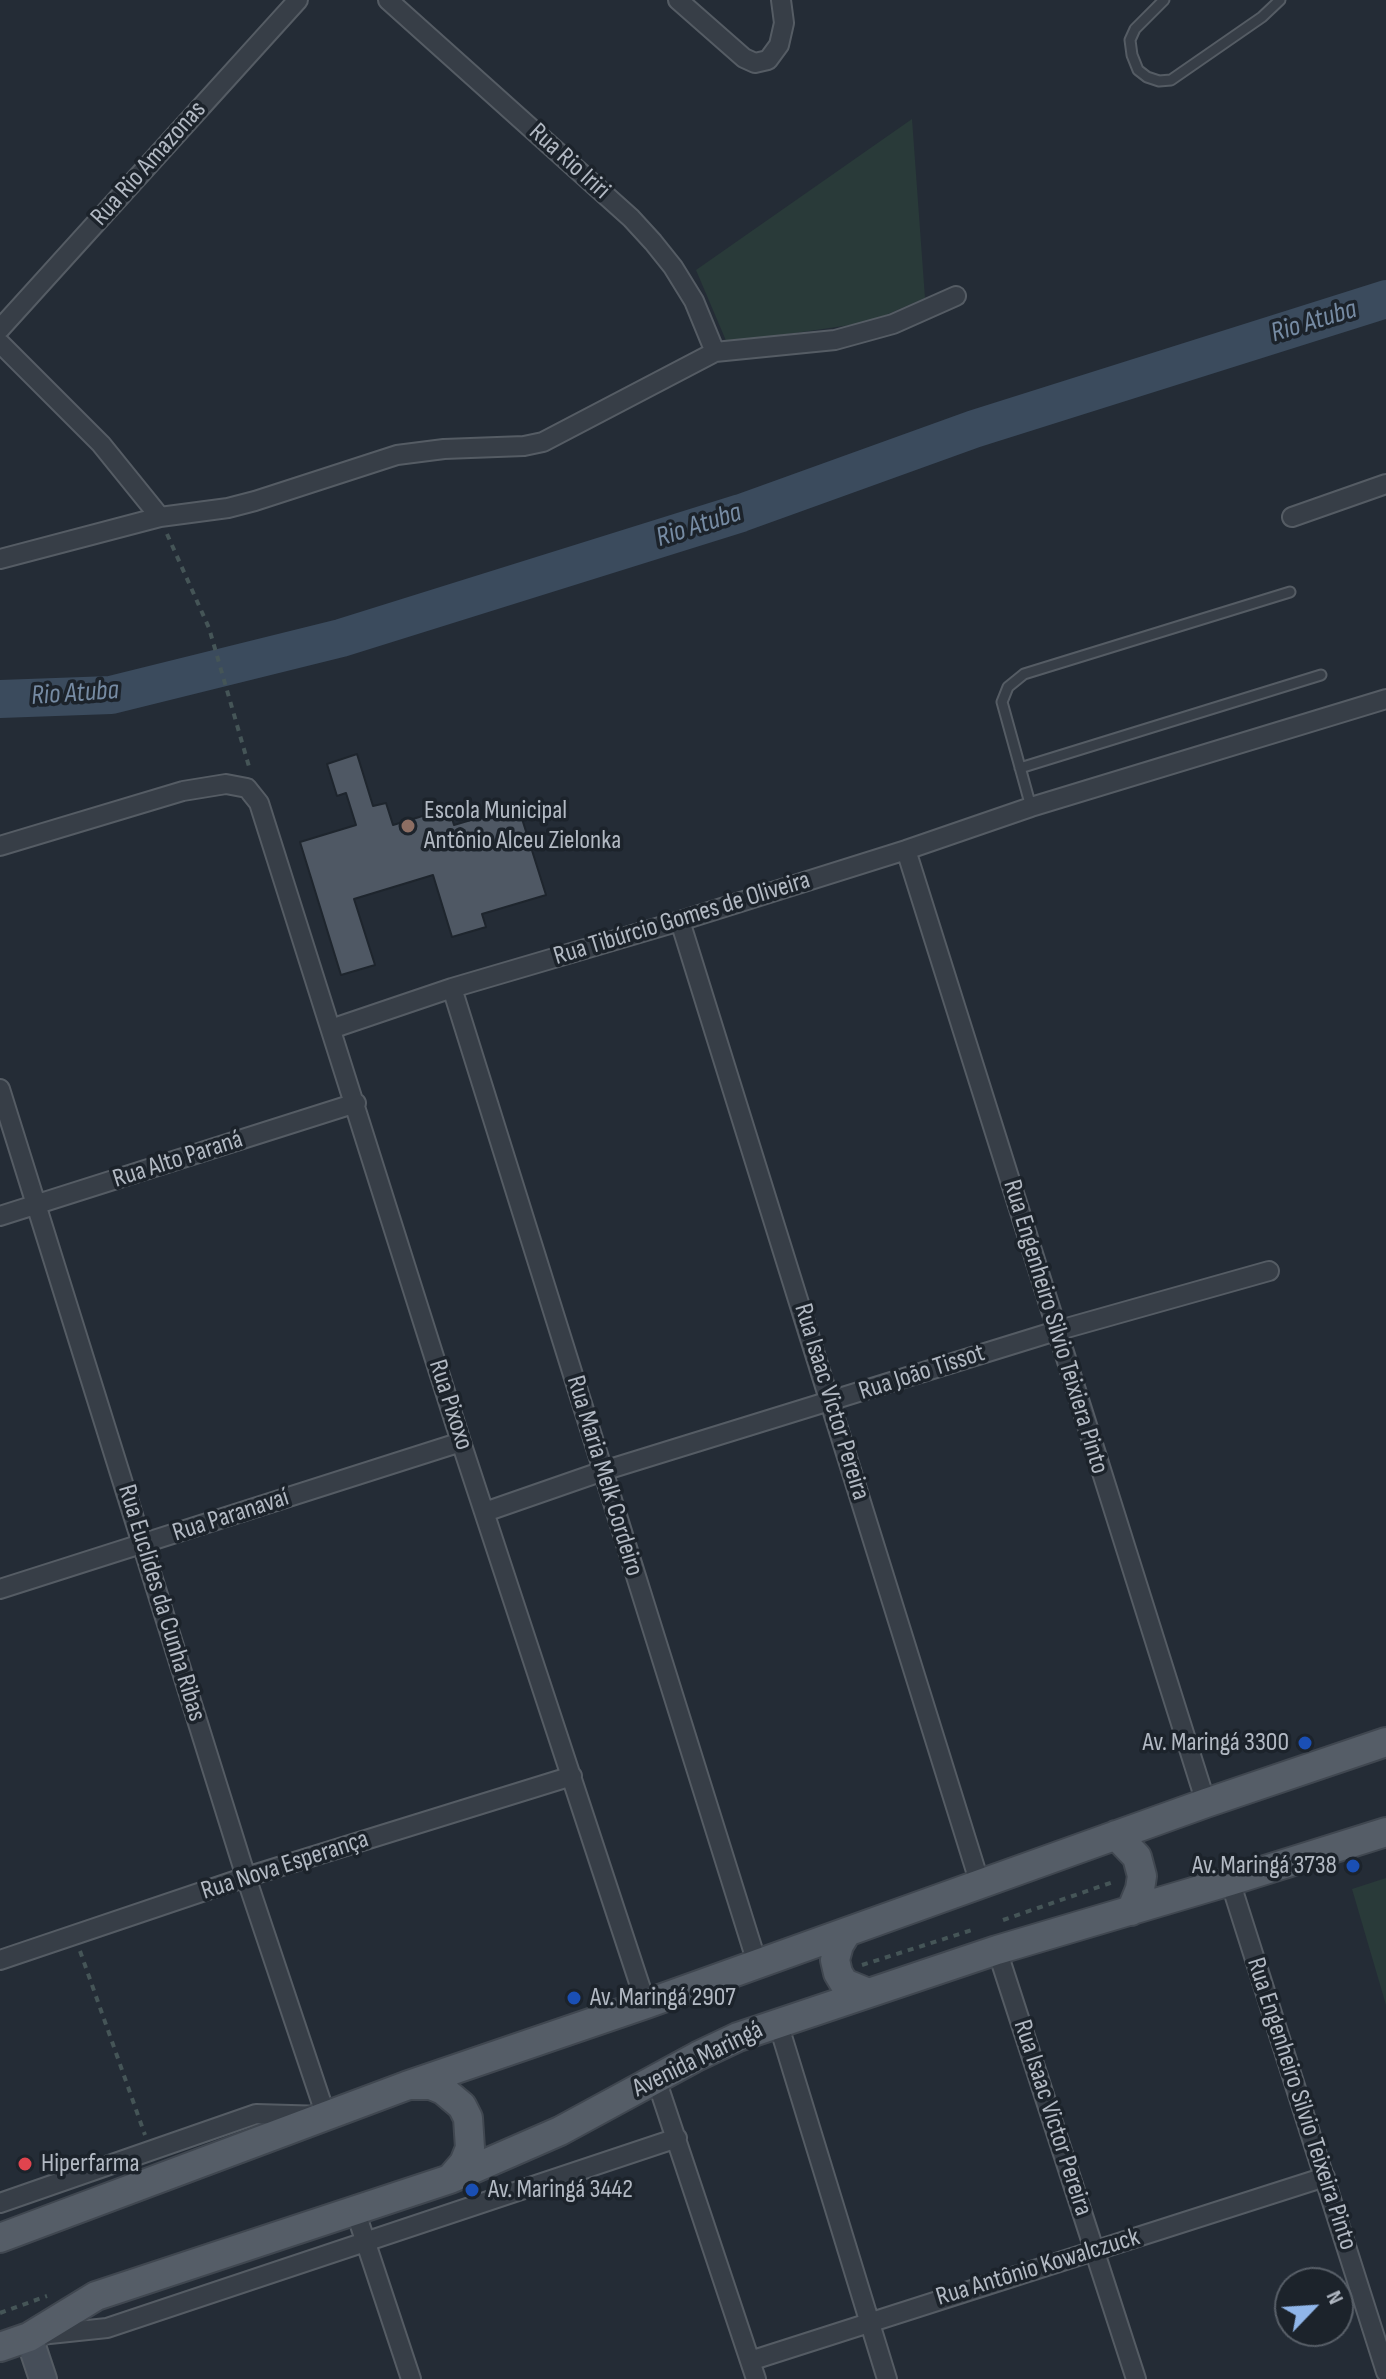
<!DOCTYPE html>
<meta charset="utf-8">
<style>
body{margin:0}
#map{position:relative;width:1386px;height:2379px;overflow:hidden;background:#242c36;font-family:"Sofia Sans Condensed",sans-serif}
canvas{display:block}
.north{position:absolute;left:1274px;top:2267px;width:80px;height:80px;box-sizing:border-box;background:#1c232b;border:2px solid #585f68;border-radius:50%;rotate:65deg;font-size:22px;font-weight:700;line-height:32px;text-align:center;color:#b2b9c3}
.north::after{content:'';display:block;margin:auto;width:28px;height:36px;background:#90b6ea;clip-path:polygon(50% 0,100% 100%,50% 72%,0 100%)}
</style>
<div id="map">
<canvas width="1386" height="2379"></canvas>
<div class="north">N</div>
</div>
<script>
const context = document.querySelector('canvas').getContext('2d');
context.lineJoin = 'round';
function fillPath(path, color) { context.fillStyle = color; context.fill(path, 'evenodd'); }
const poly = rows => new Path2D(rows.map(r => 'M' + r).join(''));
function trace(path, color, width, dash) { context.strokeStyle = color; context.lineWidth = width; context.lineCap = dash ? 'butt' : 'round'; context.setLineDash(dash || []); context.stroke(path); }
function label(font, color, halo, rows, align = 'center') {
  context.font = font + ' "Sofia Sans Condensed",sans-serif'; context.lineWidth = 7; context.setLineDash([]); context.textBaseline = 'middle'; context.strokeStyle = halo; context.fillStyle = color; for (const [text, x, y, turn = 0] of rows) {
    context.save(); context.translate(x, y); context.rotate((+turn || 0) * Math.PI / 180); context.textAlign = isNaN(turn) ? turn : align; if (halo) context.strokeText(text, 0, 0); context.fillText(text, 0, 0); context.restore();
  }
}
const green = poly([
 [912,119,925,298,886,315,857,324,727,343,696,270],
 [1386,1878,1386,2005,1352,1889]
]);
const river = poly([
 [0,699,111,695,341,638,741,513,974,429,1386,299]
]);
const building = poly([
 [357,754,373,806,386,803,393,825,449,808,454,825,518,806,546,895,482,914,486,927,452,937,433,875,354,899,375,965,341,975,300,842,356,825,346,793,337,796,327,764,357,754]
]);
const path = poly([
 [167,534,209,628,250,770],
 [1003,1920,1116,1881],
 [80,1951,145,2135],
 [862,1965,972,1930],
 [0,2313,47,2296]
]);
const lane = poly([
 [1164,0,1135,29,1130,40,1132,55,1138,70,1147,77,1159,81,1171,80,1262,17,1280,0],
 [1020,768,1321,675],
 [1031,807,1002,702,1008,687,1024,674,1290,592]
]);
const street = poly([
 [388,0,631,218,653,242,673,267,694,301,715,352],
 [678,0,744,58,755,63,768,60,779,45,784,23,781,0],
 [0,329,298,0],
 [0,343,101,444,160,517],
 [1292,517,1386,484],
 [0,559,160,517,228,508,255,501,397,455,444,449,524,446,543,442,715,352,835,340,893,324,956,296],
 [0,846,183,791,226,784,247,788,259,803,461,1442,646,2004],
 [906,850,1206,1803],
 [680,921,980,1884],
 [452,988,757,1963],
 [331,1029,452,988,680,921,906,850,1031,807,1386,699],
 [0,1089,246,1877,326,2116,256,2114,0,2203],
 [0,1216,356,1103],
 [485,1512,603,1471,1056,1331,1269,1271],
 [0,1589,461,1442],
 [1230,1881,1386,2372],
 [997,1950,1136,2379],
 [0,1960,246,1877,572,1776],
 [778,2023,887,2379],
 [656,2079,756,2379],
 [355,2210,411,2379],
 [40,2335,107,2328,677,2138],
 [750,2361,1325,2177]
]);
const secondary = poly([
 [29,2337,43,2379]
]);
const primary = poly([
 [1116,1835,1137,1857,1142,1876,1140,1889,1131,1911],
 [847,1932,839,1945,835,1960,838,1973,844,1983,866,1992],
 [411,2085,431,2085,443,2090,462,2106,468,2118,470,2148,464,2163,451,2178],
 [0,2238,406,2086,646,2004,1206,1803,1386,1742],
 [0,2347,29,2337,96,2296,450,2179,560,2131,698,2056,738,2037,997,1950,1230,1881,1386,1832]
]);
const markers = [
 [408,826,8,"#8d6e63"],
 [1305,1743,8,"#1a4fb4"],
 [1353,1866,8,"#1a4fb4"],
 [574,1998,8,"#1a4fb4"],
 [25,2164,8,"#e0444e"],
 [472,2190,8,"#1a4fb4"]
];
const streetNames = [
 ["Rua Rio Iriri",569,162,42],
 ["Rua Rio Amazonas",149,164,-48],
 ["Rua Tibúrcio Gomes de Oliveira",682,919,-17],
 ["Rua Alto Paraná",178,1160,-18],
 ["Rua Engenheiro Silvio Teixiera Pinto",1055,1327,73],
 ["Rua João Tissot",922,1373,-18],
 ["Rua Isaac Victor Pereira",831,1402,73],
 ["Rua Pixoxo",450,1405,72],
 ["Rua Maria Melk Cordeiro",604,1476,73],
 ["Rua Paranavaí",231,1516,-18],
 ["Rua Euclides da Cunha Ribas",161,1603,73],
 ["Rua Nova Esperança",285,1866,-18],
 ["Avenida Maringá",698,2060,-26],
 ["Rua Engenheiro Silvio Teixeira Pinto",1301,2104,72],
 ["Rua Isaac Victor Pereira",1052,2118,72],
 ["Rua Antônio Kowalczuck",1038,2268,-17]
];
const poiNames = [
 ["Escola Municipal",424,811],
 ["Antônio Alceu Zielonka",424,841],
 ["Av. Maringá 3300",1289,1743,"right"],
 ["Av. Maringá 3738",1337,1866,"right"],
 ["Av. Maringá 2907",590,1998],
 ["Hiperfarma",41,2164],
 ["Av. Maringá 3442",488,2190]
];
const waterNames = [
 ["Rio Atuba",1314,322,-17],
 ["Rio Atuba",699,526,-18],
 ["Rio Atuba",75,694,-4]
];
fillPath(green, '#293a39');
trace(river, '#3b4b5d', 38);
fillPath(building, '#4f5864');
trace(building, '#1e252d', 2);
trace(lane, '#555c64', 13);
trace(street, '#555c64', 22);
trace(secondary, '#555c64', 30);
trace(primary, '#404750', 32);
trace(path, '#455557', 4, [6, 6]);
trace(lane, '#373e47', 9);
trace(street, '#373e47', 18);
trace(secondary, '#464e59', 26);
trace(primary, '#555d67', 28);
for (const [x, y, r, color] of markers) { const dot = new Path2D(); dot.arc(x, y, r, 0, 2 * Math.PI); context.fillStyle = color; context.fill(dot); trace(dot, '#1c232b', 3); }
label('26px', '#b2b9c3', '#1c232b', streetNames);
label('26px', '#b2b9c3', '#1c232b', poiNames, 'left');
label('italic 28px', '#768ba3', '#1c232b', waterNames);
</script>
